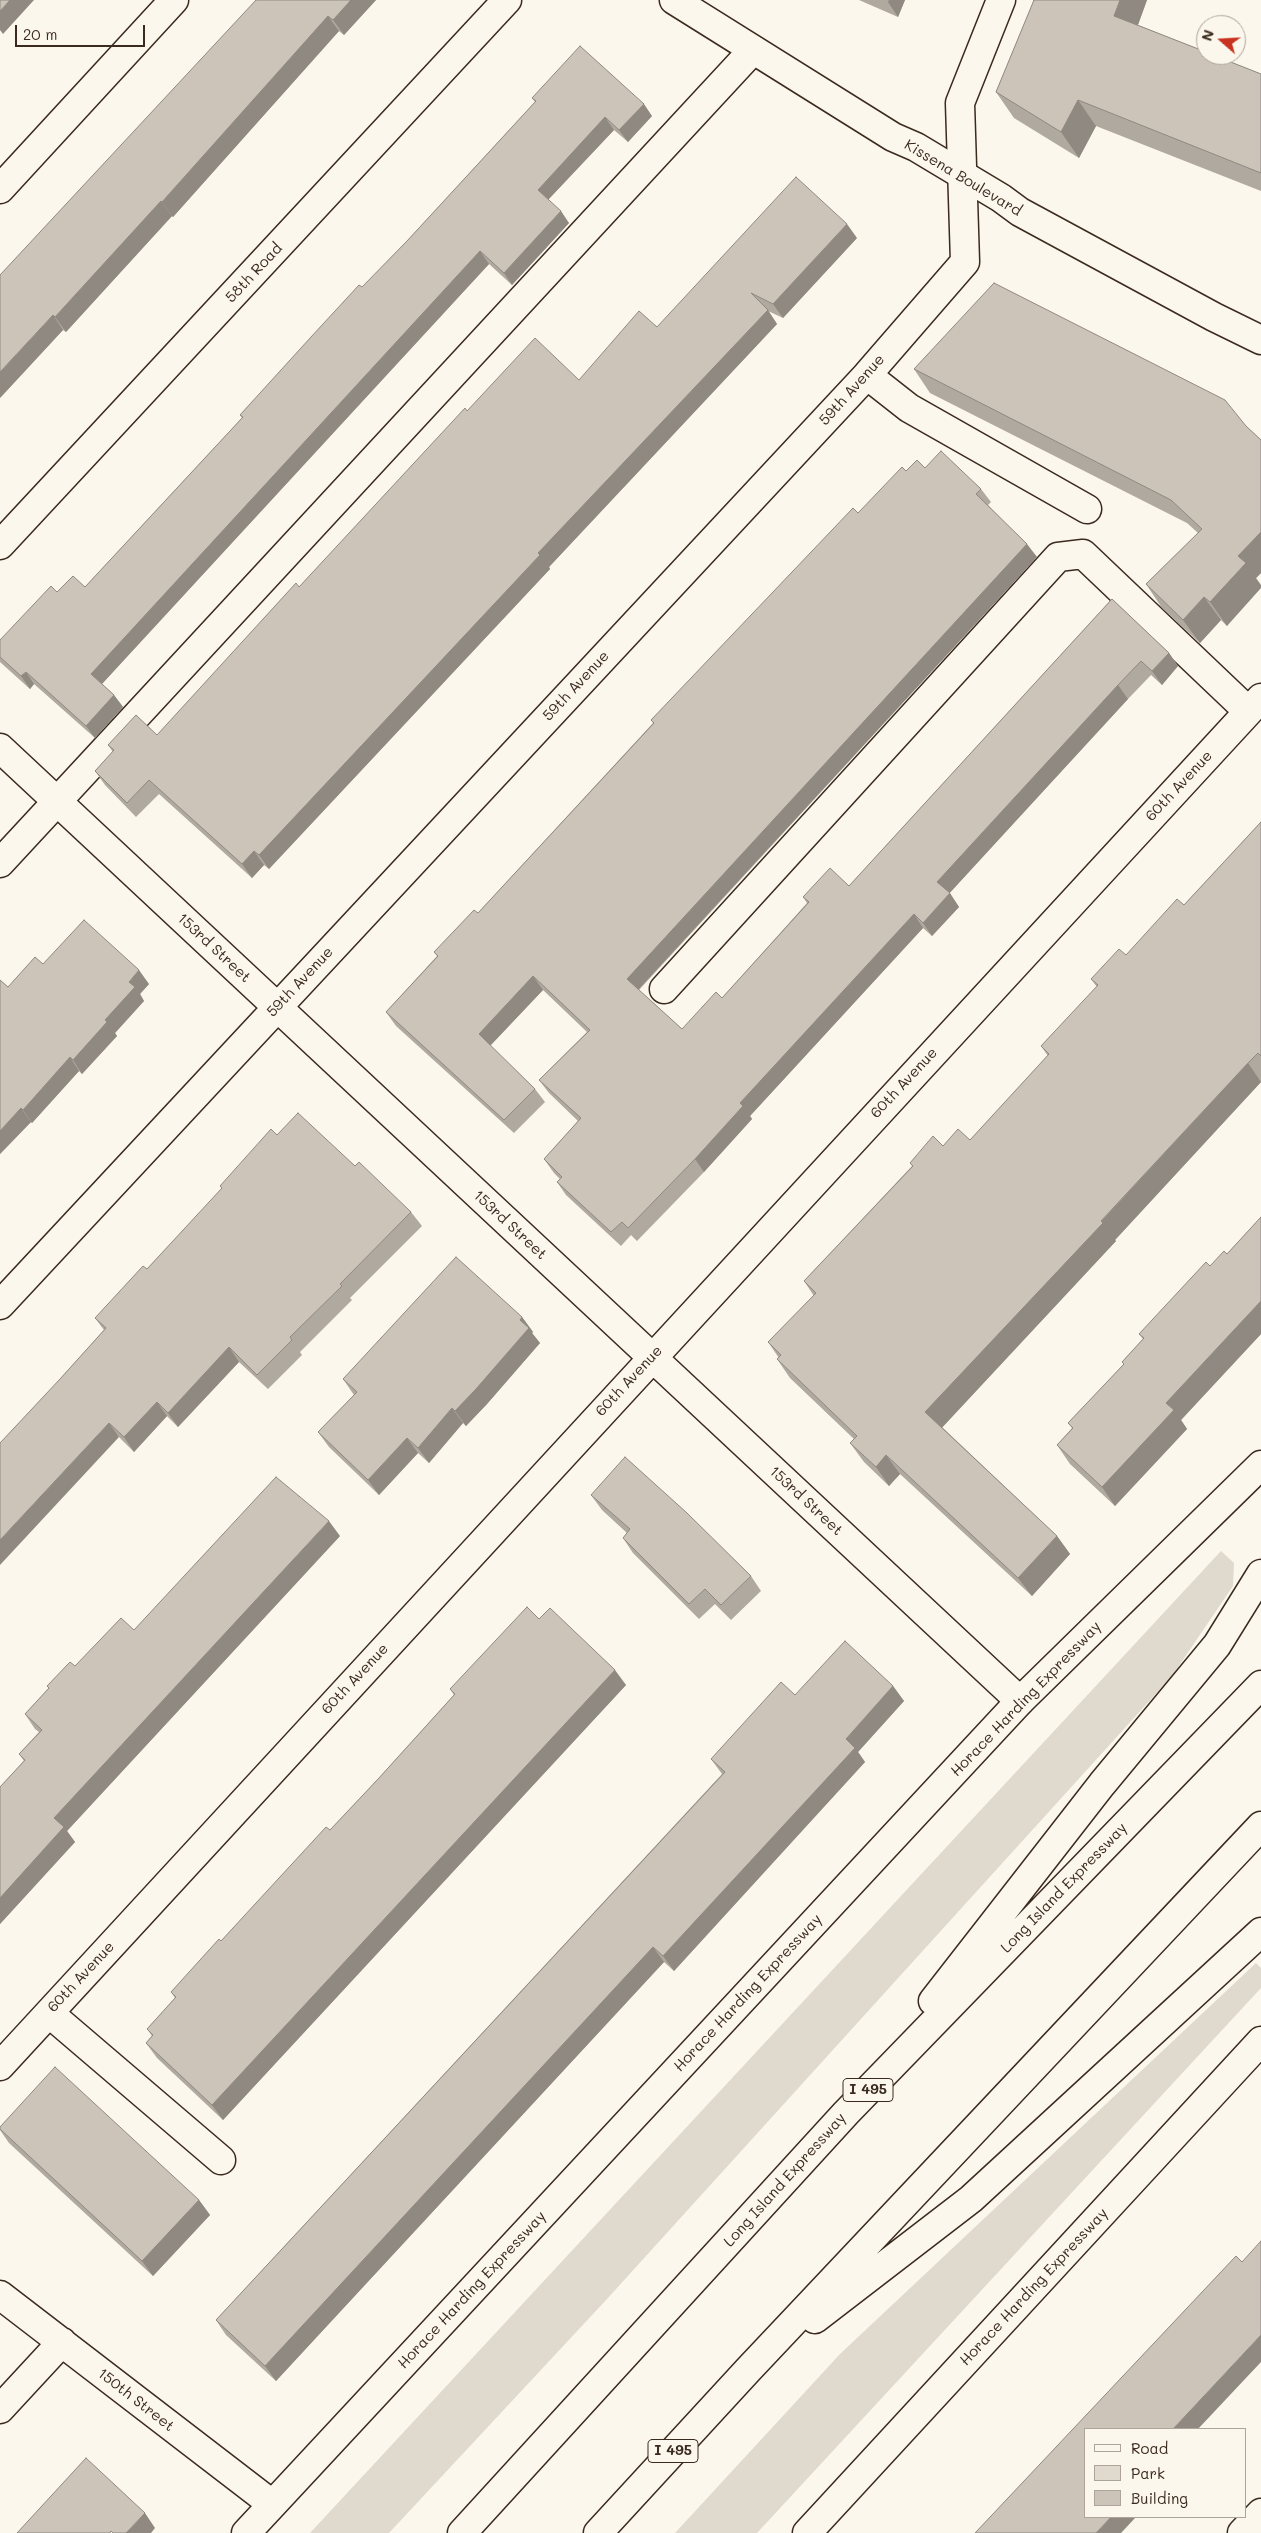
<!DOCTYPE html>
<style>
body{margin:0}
#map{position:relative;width:1261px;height:2533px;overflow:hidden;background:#fbf7ec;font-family:Mali,sans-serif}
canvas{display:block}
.legend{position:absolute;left:1084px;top:2428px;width:162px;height:90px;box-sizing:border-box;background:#fbf7ec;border:1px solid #aea59a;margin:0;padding:6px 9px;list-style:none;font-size:15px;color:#3b2a1e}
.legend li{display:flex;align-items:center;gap:10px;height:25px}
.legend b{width:25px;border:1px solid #aea59a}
.north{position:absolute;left:1196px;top:15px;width:50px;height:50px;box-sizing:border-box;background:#fbf7ec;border:1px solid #aea59a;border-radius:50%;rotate:289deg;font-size:14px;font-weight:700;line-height:20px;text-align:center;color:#3b2a1e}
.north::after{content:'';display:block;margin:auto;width:18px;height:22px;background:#c8321e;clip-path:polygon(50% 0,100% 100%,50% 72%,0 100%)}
.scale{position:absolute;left:15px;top:25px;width:130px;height:22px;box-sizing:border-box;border:2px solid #3b2a1e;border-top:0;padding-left:6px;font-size:15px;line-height:18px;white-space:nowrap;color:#3b2a1e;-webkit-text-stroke:4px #fbf7ec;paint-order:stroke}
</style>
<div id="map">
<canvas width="1261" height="2533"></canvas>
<ul class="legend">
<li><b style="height:6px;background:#fbf7ec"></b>Road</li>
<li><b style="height:14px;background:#dfd9ce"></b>Park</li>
<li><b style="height:14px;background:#ccc4b9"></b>Building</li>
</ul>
<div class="north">N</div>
<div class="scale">20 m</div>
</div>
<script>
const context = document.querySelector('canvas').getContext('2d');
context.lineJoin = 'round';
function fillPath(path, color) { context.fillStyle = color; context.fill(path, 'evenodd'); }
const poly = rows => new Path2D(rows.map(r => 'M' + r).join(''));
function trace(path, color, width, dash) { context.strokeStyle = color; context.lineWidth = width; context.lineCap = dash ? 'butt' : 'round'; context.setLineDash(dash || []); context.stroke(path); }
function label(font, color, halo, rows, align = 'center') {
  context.font = font + ' Mali,sans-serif'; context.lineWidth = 4; context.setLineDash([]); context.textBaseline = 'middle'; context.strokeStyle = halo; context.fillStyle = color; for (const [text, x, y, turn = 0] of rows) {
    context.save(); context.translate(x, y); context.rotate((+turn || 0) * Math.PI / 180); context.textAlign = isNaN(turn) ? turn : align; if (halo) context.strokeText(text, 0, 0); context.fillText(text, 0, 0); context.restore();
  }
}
const green = poly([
 [1221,1551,1234,1563,1233,1586,1172,1676,607,2299,389,2533,310,2533],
 [1256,1963,1261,1968,1261,1988,757,2533,675,2533,840,2354]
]);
const minor = poly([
 [0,189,174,0],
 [867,375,909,408,1087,509],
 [0,545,507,0],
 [0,748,1020,1701],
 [0,863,753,50],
 [664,989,1058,557,1083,554,1248,711],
 [0,1305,867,375,965,262,960,103,1001,0],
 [49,2013,221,2160],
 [0,2066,1261,698],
 [0,2295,272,2504],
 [0,2409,62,2342],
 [1242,2533,1261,2513]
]);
const major = poly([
 [674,0,893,137,916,147,1001,198,1020,212,1214,317,1261,340],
 [246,2533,1020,1701,1261,1465],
 [807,2533,1261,2041]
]);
const highway = poly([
 [933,2001,1102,1784,1217,1645,1261,1574],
 [815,2319,971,2199,1261,1932],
 [462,2533,846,2113,1261,1685],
 [598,2533,748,2370,1261,1826]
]);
const wall = poly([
 [256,0,376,0,344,35,339,31,173,217,172,216,66,332,63,330,0,398],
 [859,0,905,0,898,17],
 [1034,0,1147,0,1138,25,1261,74,1261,191,1096,126,1079,158,1014,118,996,92],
 [532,98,652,116,628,142,614,130,548,200,569,223,512,285,489,264,102,684,114,695,123,707,95,738,34,684,30,689,0,662,0,657,57,592,85,587,242,418,240,415,407,241,535,102],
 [857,238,783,318,768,311,777,324,549,567,550,569,269,869,264,865,252,878,159,794,136,817,105,785,95,771,113,752,108,745,157,735,299,587,467,411,579,380,657,327],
 [914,369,1246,426,1261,440,1261,573,1256,578,1227,626,1221,620,1200,643,1162,608,1146,584,1198,533,1187,523,930,393],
 [925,468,981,489,991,502,988,505,1037,557,639,990,682,1029,722,998,807,903,803,897,849,886,1112,599,1169,653,1178,666,1162,685,1151,675,1128,699,949,893,959,907,932,936,923,928,750,1116,752,1119,704,1172,637,1241,631,1235,621,1246,566,1195,557,1182,560,1179,554,1173,544,1159,578,1121,549,1093,539,1080,587,1032,543,990,490,1046,535,1089,545,1102,514,1133,396,1026,386,1012,437,956,434,952,478,913,653,723,651,720,858,513,906,471],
 [1261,822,1261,1082,1115,1240,1116,1241,942,1427,1057,1536,1070,1554,1032,1596,900,1474,889,1486,864,1462,850,1443,854,1439,790,1378,777,1359,779,1358,768,1342,814,1296,804,1281,912,1166,910,1163,943,1146,970,1140,1048,1056,1041,1046,1097,987,1091,979,1126,955,1184,905],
 [43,964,149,984,140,994,144,1001,115,1033,117,1036,82,1074,79,1071,32,1123,31,1122,0,1154,0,980,8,987],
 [277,1135,355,1166,411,1212,422,1226,350,1298,352,1300,300,1352,302,1355,268,1389,239,1362,178,1427,167,1416,134,1452,119,1437,60,1379,104,1330,95,1318,147,1269,222,1189,220,1186],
 [1261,1217,1261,1334,1181,1420,1187,1429,1115,1506,1070,1464,1057,1445,1072,1428,1068,1423,1124,1364,1122,1362,1143,1339,1139,1334,1210,1266,1227,1254],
 [522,1317,533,1332,532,1333,540,1343,487,1404,466,1426,463,1423,429,1463,418,1453,379,1495,329,1447,318,1432,354,1395,343,1379],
 [591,1495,751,1576,761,1591,731,1620,715,1604,699,1619,633,1553,623,1538,627,1533,602,1510],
 [340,1536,67,1831,75,1842,0,1924,0,1787,24,1761,19,1754,39,1732,35,1729,25,1714,49,1688,47,1686,75,1666,134,1630],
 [539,1619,626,1685,223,2120,157,2058,146,2043,152,2036,147,2029,175,1998,171,1992,330,1830,379,1778,454,1695,450,1689],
 [893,1686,904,1701,858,1752,865,1762,674,1971,664,1962,276,2381,226,2335,216,2320,722,1774,711,1759,795,1695],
 [0,2127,199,2200,210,2215,153,2276,9,2143,0,2130]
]);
const shadedWall = poly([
 [10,0,34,0,3,34,0,30,0,11],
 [351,0,376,0,344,35,333,20],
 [889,0,905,0,898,17,888,2],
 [1120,0,1147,0,1132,41,1114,16],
 [328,16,339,31,173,217,162,202],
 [1078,100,1096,126,1079,158,1061,132],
 [644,104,652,116,628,142,619,130],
 [605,117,614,130,546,202,538,190],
 [161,201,172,216,66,332,55,317],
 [561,211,569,223,512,285,504,273],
 [847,224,857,238,783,318,773,304],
 [480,251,489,264,100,686,91,674],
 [768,310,777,324,549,567,550,569,269,869,259,855,538,553],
 [53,315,63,330,0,398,0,372],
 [1261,532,1261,573,1256,578,1261,585,1261,588,1227,626,1210,602,1238,556],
 [1027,544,1037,557,636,992,627,979],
 [1204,597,1221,620,1200,643,1183,620],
 [1169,653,1178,666,1162,685,1152,671],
 [26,672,34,684,30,689,21,676],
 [1118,685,1128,699,947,896,937,882],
 [114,695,123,707,95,738,86,726],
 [254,851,264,865,252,878,242,864],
 [950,893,959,907,932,936,923,923],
 [914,914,923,928,750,1116,752,1119,704,1172,695,1159,740,1103],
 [139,970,149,984,140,994,144,1001,115,1033,117,1036,82,1074,73,1060,105,1020,129,982],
 [533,976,543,990,488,1048,479,1034],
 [70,1057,79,1071,32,1123,23,1110],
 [1248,1063,1261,1082,1115,1240,1116,1241,939,1431,925,1412],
 [21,1108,31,1122,0,1154,0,1131],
 [1261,1301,1261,1334,1181,1420,1187,1429,1115,1506,1102,1487,1166,1403],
 [522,1317,533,1332,532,1333,540,1343,487,1404,466,1426,455,1411],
 [229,1347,239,1362,178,1427,168,1413],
 [157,1402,167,1416,134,1452,124,1437],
 [452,1408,463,1423,429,1463,418,1448],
 [109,1423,119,1437,0,1565,0,1540],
 [407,1438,418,1453,379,1495,368,1480],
 [886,1455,900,1474,889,1486,876,1467],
 [329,1521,340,1536,67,1831,75,1842,0,1924,0,1898,54,1818],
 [1057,1536,1070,1554,1032,1596,1018,1578],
 [615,1670,626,1685,223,2120,212,2105],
 [893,1686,904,1701,858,1752,865,1762,674,1971,663,1956,846,1739],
 [653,1947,664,1962,276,2381,265,2366],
 [199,2200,210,2215,153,2276,142,2261],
 [1261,2335,1261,2362,1198,2429,1173,2429],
 [145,2513,155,2528,151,2533,126,2533],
 [1111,2517,1136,2517,1121,2533,1096,2533]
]);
const building = poly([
 [0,0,10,0,0,11,0,0],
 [256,0,351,0,333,20,328,16,162,202,161,201,55,317,53,315,0,372,0,275,256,0],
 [1034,0,1120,0,1114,16,1206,52,1206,55,1213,55,1261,74,1261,173,1078,100,1061,132,996,92,1034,0],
 [580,46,644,104,619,130,605,117,538,190,561,211,504,273,480,251,91,674,114,695,86,726,26,672,21,676,0,657,0,640,51,586,57,592,73,576,85,587,243,417,240,415,311,337,359,285,362,287,407,241,536,101,532,98,580,46],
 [796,177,847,224,773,304,751,293,768,310,538,553,540,555,259,855,254,851,242,864,149,780,127,803,95,771,114,750,108,745,136,715,157,735,296,583,299,587,465,408,467,411,535,338,579,380,639,311,657,327,796,177],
 [994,283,1225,400,1246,426,1261,440,1261,532,1238,556,1246,563,1210,602,1204,597,1183,620,1146,584,1202,529,1171,500,914,369,994,283],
 [941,451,981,489,976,494,1027,544,627,979,682,1029,716,992,722,998,809,902,803,897,830,868,849,886,1112,599,1169,653,1152,671,1141,661,1118,685,937,882,950,893,923,923,914,914,740,1103,743,1106,695,1159,628,1228,622,1222,611,1232,557,1182,562,1177,544,1159,581,1118,539,1080,590,1030,533,976,479,1034,535,1089,504,1120,386,1012,438,956,434,952,474,910,478,913,654,723,651,720,853,508,858,513,902,467,906,471,917,460,925,468,941,451],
 [1261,822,1261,1056,1258,1053,1248,1063,1101,1221,1103,1223,925,1412,1057,1536,1018,1578,886,1455,876,1467,850,1443,857,1436,777,1359,781,1355,768,1342,816,1293,804,1281,913,1166,910,1163,933,1136,943,1146,958,1129,970,1140,1049,1054,1041,1046,1098,985,1091,979,1119,949,1126,955,1177,899,1184,905,1261,822],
 [84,920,139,970,129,982,135,987,105,1020,107,1022,73,1060,70,1057,23,1110,21,1108,0,1131,0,980,8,987,35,957,43,964,84,920],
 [298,1113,355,1166,359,1162,411,1212,340,1284,342,1286,290,1337,292,1340,257,1375,229,1347,168,1413,157,1402,124,1437,109,1423,0,1540,0,1443,60,1379,106,1328,95,1318,143,1266,147,1269,222,1188,220,1186,271,1129,277,1135,298,1113],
 [1261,1217,1261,1301,1166,1403,1174,1410,1102,1487,1057,1445,1073,1428,1068,1423,1124,1364,1122,1362,1144,1338,1139,1334,1206,1262,1210,1266,1224,1251,1227,1254,1261,1217],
 [456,1257,522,1317,520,1320,529,1328,476,1389,455,1411,452,1408,418,1448,407,1438,368,1480,318,1432,357,1392,343,1379,456,1257],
 [625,1457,687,1513,751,1576,721,1605,705,1589,689,1604,623,1538,630,1529,591,1495,625,1457],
 [276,1477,329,1521,54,1818,64,1827,0,1898,0,1787,25,1760,19,1754,42,1730,25,1714,49,1688,47,1686,70,1662,75,1666,121,1618,134,1630,276,1477],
 [527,1607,539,1619,550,1608,615,1670,212,2105,146,2043,153,2035,147,2029,176,1997,171,1992,219,1939,221,1941,326,1827,330,1830,379,1778,455,1694,450,1689,527,1607],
 [845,1641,893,1686,846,1739,855,1748,663,1956,653,1947,265,2366,216,2320,725,1772,711,1759,781,1682,795,1695,845,1641],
 [55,2067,199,2200,142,2261,0,2129,0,2127,55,2067],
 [1261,2241,1261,2335,1173,2429,1085,2429,1085,2517,1111,2517,1096,2533,975,2533,1236,2256,1242,2262,1261,2241],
 [86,2458,145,2513,126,2533,113,2533,111,2531,110,2533,17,2533,86,2458]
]);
const shields = [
 [868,2090,50],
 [673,2451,50]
];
const shieldNames = [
 ["I 495",868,2090],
 ["I 495",673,2451]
];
const streetNames = [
 ["Kissena Boulevard",963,178,31],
 ["58th Road",254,273,-47],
 ["59th Avenue",852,390,-48],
 ["59th Avenue",576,686,-47],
 ["60th Avenue",1179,786,-47],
 ["153rd Street",214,948,43],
 ["59th Avenue",300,982,-47],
 ["60th Avenue",904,1083,-47],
 ["153rd Street",510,1225,43],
 ["60th Avenue",629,1381,-47],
 ["153rd Street",806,1501,43],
 ["60th Avenue",355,1679,-47],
 ["Horace Harding Expressway",1026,1699,-46],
 ["Long Island Expressway",1064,1888,-46],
 ["60th Avenue",81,1977,-47],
 ["Horace Harding Expressway",748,1993,-47],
 ["Long Island Expressway",785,2180,-48],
 ["Horace Harding Expressway",1034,2287,-47],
 ["Horace Harding Expressway",472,2290,-47],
 ["150th Street",136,2400,38]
];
fillPath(green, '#dfd9ce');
trace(minor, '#3b2a1e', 31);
trace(major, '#3b2a1e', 31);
trace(highway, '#3b2a1e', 31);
trace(minor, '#fbf7ec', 28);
trace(major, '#fbf7ec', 28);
trace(highway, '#fbf7ec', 28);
fillPath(wall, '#afa99f');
fillPath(shadedWall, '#8f8982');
fillPath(building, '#ccc4b9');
trace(building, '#8f8982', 1);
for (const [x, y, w] of shields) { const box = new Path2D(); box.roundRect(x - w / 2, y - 11.5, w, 23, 4); context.fillStyle = '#fbf7ec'; context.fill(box); trace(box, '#3b2a1e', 1); }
label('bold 14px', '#3b2a1e', null, shieldNames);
label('15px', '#3b2a1e', '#fbf7ec', streetNames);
</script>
